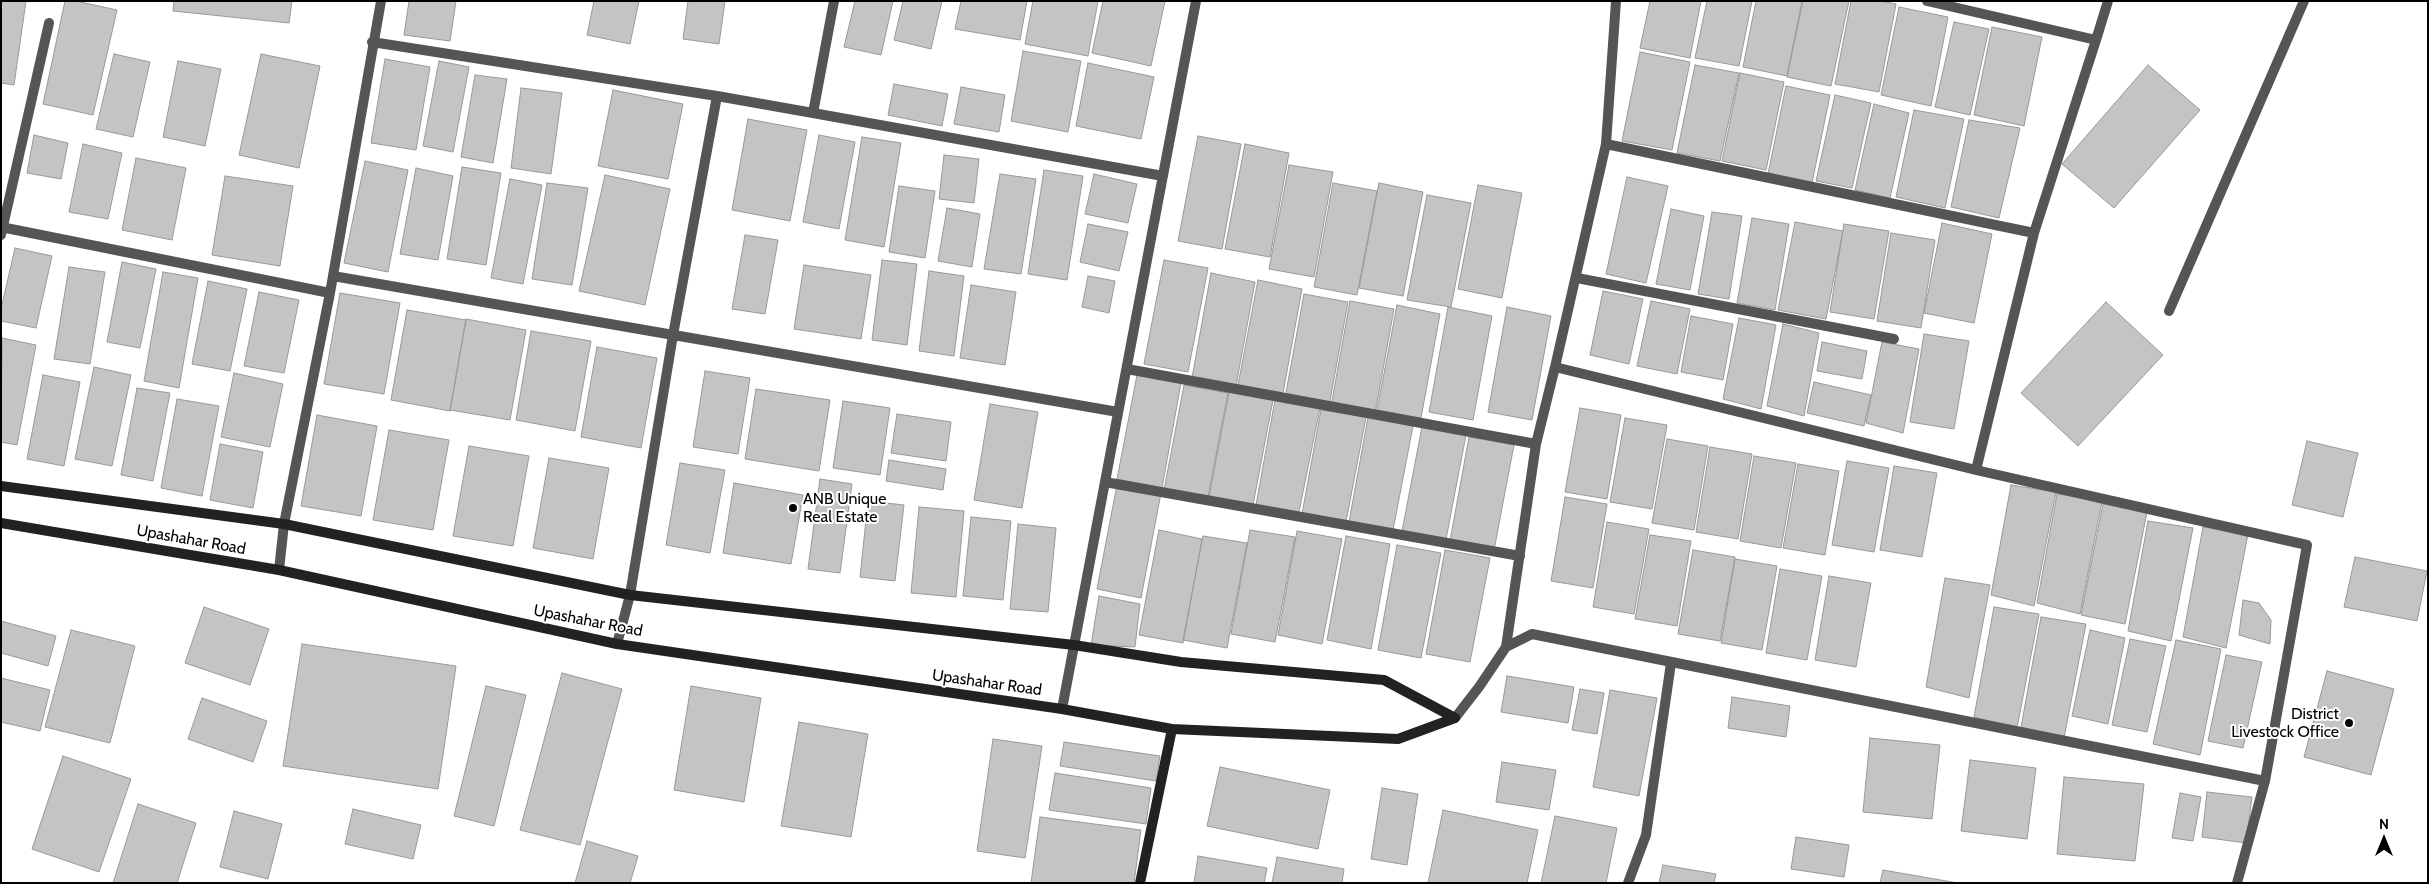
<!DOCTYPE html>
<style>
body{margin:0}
#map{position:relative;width:2429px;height:884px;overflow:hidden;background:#fff;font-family:Cabin,sans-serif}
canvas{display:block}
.frame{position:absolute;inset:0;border:2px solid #000;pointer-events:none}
.north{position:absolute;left:2359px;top:814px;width:50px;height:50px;-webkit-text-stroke:4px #fff;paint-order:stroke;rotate:0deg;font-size:14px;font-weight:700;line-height:20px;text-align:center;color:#000}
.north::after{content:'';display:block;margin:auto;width:18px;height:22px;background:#000;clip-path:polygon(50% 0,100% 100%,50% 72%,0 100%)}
</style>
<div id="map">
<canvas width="2429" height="884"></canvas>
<div class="frame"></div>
<div class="north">N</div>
</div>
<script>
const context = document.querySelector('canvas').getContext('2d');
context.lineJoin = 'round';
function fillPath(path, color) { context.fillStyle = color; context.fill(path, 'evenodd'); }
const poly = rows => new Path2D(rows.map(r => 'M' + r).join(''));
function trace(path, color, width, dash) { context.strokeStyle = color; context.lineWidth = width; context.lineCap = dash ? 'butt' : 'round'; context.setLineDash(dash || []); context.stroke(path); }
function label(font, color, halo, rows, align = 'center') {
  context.font = font + ' Cabin,sans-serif'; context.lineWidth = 4; context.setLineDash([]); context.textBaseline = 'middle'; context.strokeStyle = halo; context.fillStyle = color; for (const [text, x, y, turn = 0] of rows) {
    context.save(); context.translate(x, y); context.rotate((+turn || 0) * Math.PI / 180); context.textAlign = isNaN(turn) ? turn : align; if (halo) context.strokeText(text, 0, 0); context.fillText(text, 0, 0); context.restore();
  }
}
const building = poly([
 [1,1,26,1,14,85,1,83,1,1],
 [65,1,76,1,117,10,93,115,43,104,65,1],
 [174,1,292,1,289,23,173,11,174,1],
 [409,1,456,1,450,41,404,35,409,1],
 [594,1,639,1,630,44,587,35,594,1],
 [688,1,725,1,719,44,683,39,688,1],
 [855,1,893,1,881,55,844,47,855,1],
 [903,1,942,1,931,49,894,40,903,1],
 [961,1,1027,1,1020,40,955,29,961,1],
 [1033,1,1098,1,1088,56,1025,44,1033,1],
 [1103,1,1165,1,1151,66,1092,53,1103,1],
 [1650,1,1701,1,1690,58,1640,48,1650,1],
 [1707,1,1752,1,1739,66,1695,58,1707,1],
 [1756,1,1802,1,1787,76,1743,67,1756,1],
 [1803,1,1849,1,1831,86,1787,77,1803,1],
 [1851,1,1881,1,1896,4,1879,92,1835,84,1851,1],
 [1899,7,1948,17,1931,106,1881,95,1899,7],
 [1954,22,1989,29,1970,115,1935,107,1954,22],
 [1992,27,2042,37,2024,126,1974,115,1992,27],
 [1023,51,1081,61,1068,132,1011,121,1023,51],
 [1640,52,1690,62,1672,150,1622,141,1640,52],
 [114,54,150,62,133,137,96,129,114,54],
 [261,54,320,66,299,168,239,155,261,54],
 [385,59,430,67,416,150,371,143,385,59],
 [178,61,221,69,205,146,163,137,178,61],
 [439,61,469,67,453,152,423,146,439,61],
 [1088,63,1154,77,1141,139,1076,126,1088,63],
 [1695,65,1739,73,1720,161,1677,153,1695,65],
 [2148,65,2200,110,2114,208,2062,164,2148,65],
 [1740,73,1784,82,1766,170,1722,161,1740,73],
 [475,75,507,79,493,163,461,157,475,75],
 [894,84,948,94,942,126,888,115,894,84],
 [1786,86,1830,95,1812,183,1768,174,1786,86],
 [961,87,1005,95,999,132,954,124,961,87],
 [521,88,562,93,551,174,511,168,521,88],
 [613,90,683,104,668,179,598,166,613,90],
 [1835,95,1871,103,1852,188,1816,181,1835,95],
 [1874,104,1909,113,1890,198,1855,190,1874,104],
 [1914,110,1964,119,1945,208,1896,197,1914,110],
 [748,119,807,130,790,221,732,210,748,119],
 [1969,120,2020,128,1999,218,1951,207,1969,120],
 [34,135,68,143,61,179,27,173,34,135],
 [819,135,855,142,839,229,803,222,819,135],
 [1198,136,1241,144,1222,249,1178,241,1198,136],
 [862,137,901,143,884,247,845,240,862,137],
 [83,144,122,153,108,219,69,212,83,144],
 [1245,144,1289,153,1270,257,1225,249,1245,144],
 [944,155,979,159,974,203,939,199,944,155],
 [136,158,186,168,172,240,122,230,136,158],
 [365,161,408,170,388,272,344,263,365,161],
 [1289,165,1333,172,1314,277,1269,269,1289,165],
 [462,167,501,173,486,265,447,259,462,167],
 [416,168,453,176,438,260,400,254,416,168],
 [1044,170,1083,176,1067,280,1028,274,1044,170],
 [1000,174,1036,179,1021,274,984,269,1000,174],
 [1094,174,1137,184,1128,223,1085,214,1094,174],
 [605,175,670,189,645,305,579,291,605,175],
 [225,176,293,186,280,266,212,255,225,176],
 [1627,177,1668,186,1646,283,1606,274,1627,177],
 [510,179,542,185,523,284,491,278,510,179],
 [547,183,588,188,572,285,532,279,547,183],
 [1333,183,1377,191,1357,295,1314,287,1333,183],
 [1379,183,1423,192,1403,296,1359,288,1379,183],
 [1478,185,1522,193,1502,298,1458,289,1478,185],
 [899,186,935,191,925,258,889,252,899,186],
 [1427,195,1471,203,1451,307,1407,300,1427,195],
 [947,208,980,214,972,267,938,261,947,208],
 [1671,209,1704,216,1690,290,1656,284,1671,209],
 [1712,212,1742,216,1729,299,1698,294,1712,212],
 [1752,218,1789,224,1775,310,1737,303,1752,218],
 [1795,222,1843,231,1826,319,1778,310,1795,222],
 [1942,223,1992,234,1974,323,1924,313,1942,223],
 [1088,224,1128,232,1119,271,1080,262,1088,224],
 [1844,224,1889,231,1874,319,1830,312,1844,224],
 [1891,233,1935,240,1921,328,1877,321,1891,233],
 [745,235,778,240,765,314,732,309,745,235],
 [15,248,52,256,36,328,1,321,1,309,15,248],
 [882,260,917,264,907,345,872,340,882,260],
 [1164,260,1208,268,1188,372,1144,364,1164,260],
 [122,262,156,269,140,348,107,342,122,262],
 [804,265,871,275,861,339,794,329,804,265],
 [69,267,105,272,90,364,54,359,69,267],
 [929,271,964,276,954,356,919,351,929,271],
 [163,272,198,278,179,388,144,381,163,272],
 [1211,273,1255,282,1236,386,1192,378,1211,273],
 [1088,276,1115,281,1109,313,1082,307,1088,276],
 [1258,280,1302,289,1283,393,1238,385,1258,280],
 [208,281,247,289,230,371,192,364,208,281],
 [971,285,1016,292,1005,365,960,358,971,285],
 [1603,291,1643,299,1629,364,1590,355,1603,291],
 [259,292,299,300,284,373,244,366,259,292],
 [340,293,400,303,384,394,324,384,340,293],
 [1304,294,1348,302,1329,406,1285,398,1304,294],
 [1350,301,1394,309,1375,413,1331,406,1350,301],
 [1651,301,1690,309,1677,374,1637,366,1651,301],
 [2106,302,2163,355,2078,446,2021,393,2106,302],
 [1397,305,1440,314,1421,418,1377,410,1397,305],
 [1448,307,1492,316,1473,420,1429,412,1448,307],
 [1507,307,1551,316,1532,420,1488,412,1507,307],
 [407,310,466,320,450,411,391,400,407,310],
 [1691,316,1733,324,1723,380,1681,372,1691,316],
 [1739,318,1776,325,1761,409,1723,399,1739,318],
 [466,319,526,330,510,420,450,410,466,319],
 [1783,324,1819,333,1804,416,1767,406,1783,324],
 [531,331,591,341,575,431,516,420,531,331],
 [1924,334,1969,341,1954,429,1910,422,1924,334],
 [2,338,36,345,17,445,1,442,2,338],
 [1822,342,1867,351,1862,379,1817,371,1822,342],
 [1882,342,1919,349,1903,433,1866,423,1882,342],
 [597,347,657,358,641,448,581,437,597,347],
 [94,367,131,375,112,466,75,459,94,367],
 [705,371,750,378,738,454,693,447,705,371],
 [234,373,283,384,270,447,221,437,234,373],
 [43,375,80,382,64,466,27,459,43,375],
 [1137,375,1181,383,1162,488,1117,479,1137,375],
 [1814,382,1871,395,1864,426,1807,413,1814,382],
 [1184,385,1228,393,1208,497,1164,490,1184,385],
 [137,388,170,393,153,481,121,475,137,388],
 [756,389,830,400,819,471,745,459,756,389],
 [1229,392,1273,400,1253,505,1209,497,1229,392],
 [177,399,219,406,202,496,161,488,177,399],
 [1275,400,1320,408,1299,512,1256,505,1275,400],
 [843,401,890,408,880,475,833,468,843,401],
 [990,404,1038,412,1022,508,974,500,990,404],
 [1580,408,1621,415,1607,499,1565,492,1580,408],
 [1321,410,1366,417,1346,522,1302,514,1321,410],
 [897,414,951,422,946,461,891,453,897,414],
 [317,415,377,426,361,516,301,506,317,415],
 [1368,417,1413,426,1393,530,1349,522,1368,417],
 [1625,418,1667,425,1652,509,1610,502,1625,418],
 [1422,427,1466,435,1446,539,1402,531,1422,427],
 [389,430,449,440,433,530,373,520,389,430],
 [1469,437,1514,445,1494,550,1450,541,1469,437],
 [1667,439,1708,446,1694,530,1652,523,1667,439],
 [2307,441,2358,453,2343,517,2292,505,2307,441],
 [220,444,263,452,253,508,210,500,220,444],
 [469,446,529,456,513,546,453,536,469,446],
 [1710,447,1752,454,1738,539,1696,532,1710,447],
 [1754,456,1796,463,1781,548,1740,541,1754,456],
 [549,458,609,468,593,559,533,548,549,458],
 [889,460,946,469,943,490,886,481,889,460],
 [1847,461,1889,468,1874,552,1832,545,1847,461],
 [680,463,725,470,710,553,666,545,680,463],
 [1798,464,1839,471,1825,555,1783,548,1798,464],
 [1894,466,1937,473,1922,557,1880,550,1894,466],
 [820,479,852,484,840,573,808,569,820,479],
 [734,483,803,495,791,564,723,553,734,483],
 [1117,485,1161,493,1141,598,1097,589,1117,485],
 [2011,485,2056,492,2034,606,1991,595,2011,485],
 [2057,494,2102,501,2080,614,2037,603,2057,494],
 [1565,497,1607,504,1593,588,1551,581,1565,497],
 [868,501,904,505,895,581,860,577,868,501],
 [2103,504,2147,512,2125,624,2081,615,2103,504],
 [919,507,964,511,956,597,911,593,919,507],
 [971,517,1011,521,1003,600,963,596,971,517],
 [2148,521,2193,528,2171,641,2128,631,2148,521],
 [1607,522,1649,529,1634,614,1593,607,1607,522],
 [1018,524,1056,528,1048,612,1010,609,1018,524],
 [2203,527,2248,534,2226,648,2183,637,2203,527],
 [1159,530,1202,539,1183,643,1139,635,1159,530],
 [1250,530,1295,537,1275,642,1231,634,1250,530],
 [1297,531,1342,539,1322,644,1278,635,1297,531],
 [1650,535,1691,541,1677,626,1635,619,1650,535],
 [1203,536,1247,543,1227,648,1183,640,1203,536],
 [1346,536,1390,544,1371,649,1327,640,1346,536],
 [1397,545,1441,553,1421,658,1378,650,1397,545],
 [1445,550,1490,558,1470,662,1426,654,1445,550],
 [1693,550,1735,557,1720,641,1678,634,1693,550],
 [2355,557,2427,571,2417,621,2344,607,2355,557],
 [1735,559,1777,566,1762,650,1721,643,1735,559],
 [1780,569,1822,576,1807,660,1766,653,1780,569],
 [1829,576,1871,583,1856,667,1815,660,1829,576],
 [1945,578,1990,585,1969,698,1926,687,1945,578],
 [1099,596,1140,604,1135,647,1091,645,1099,596],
 [2243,600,2259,603,2271,620,2270,644,2239,635,2243,600],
 [204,607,269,629,250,685,185,663,204,607],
 [1994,607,2039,614,2017,728,1974,717,1994,607],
 [2041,617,2086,624,2064,738,2021,727,2041,617],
 [1,621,56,636,48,666,1,653,1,621],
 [71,630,135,646,110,743,45,727,71,630],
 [2090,630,2125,638,2108,724,2072,716,2090,630],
 [2130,639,2166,646,2147,732,2112,725,2130,639],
 [2176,640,2221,649,2200,755,2153,744,2176,640],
 [302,644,456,666,438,789,283,766,302,644],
 [2226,655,2262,662,2243,748,2208,741,2226,655],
 [2327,671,2394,689,2371,775,2304,757,2327,671],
 [562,673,622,689,580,845,520,830,562,673],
 [1507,676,1574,687,1568,723,1501,712,1507,676],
 [1,678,50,690,40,731,1,722,1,678],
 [486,686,526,695,494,826,454,816,486,686],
 [691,686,761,698,744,802,674,790,691,686],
 [1580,689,1604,693,1597,734,1572,730,1580,689],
 [1610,690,1657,698,1639,796,1593,787,1610,690],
 [1732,697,1790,706,1786,737,1728,728,1732,697],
 [202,698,267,721,253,762,188,739,202,698],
 [799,722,868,734,851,837,781,826,799,722],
 [1870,738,1940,745,1932,819,1863,812,1870,738],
 [993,739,1042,746,1025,858,977,851,993,739],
 [1064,742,1160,756,1156,781,1060,766,1064,742],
 [63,756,131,779,99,872,32,849,63,756],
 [1970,760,2036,768,2027,839,1961,831,1970,760],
 [1502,762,1556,770,1549,810,1496,802,1502,762],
 [1220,767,1330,790,1318,849,1207,826,1220,767],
 [1055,773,1151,788,1146,824,1049,810,1055,773],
 [2064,777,2144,784,2135,861,2057,854,2064,777],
 [1382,788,1418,794,1407,865,1371,859,1382,788],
 [2207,792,2252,797,2246,843,2202,837,2207,792],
 [2180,793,2201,797,2193,841,2172,838,2180,793],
 [138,804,196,823,177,883,113,883,138,804],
 [353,809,421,825,413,859,345,844,353,809],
 [1443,810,1538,830,1527,883,1428,883,1443,810],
 [234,811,282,824,268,879,220,867,234,811],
 [1555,816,1617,828,1606,883,1541,883,1555,816],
 [1040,817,1141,830,1134,883,1031,883,1040,817],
 [1796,837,1849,845,1844,877,1791,869,1796,837],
 [587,841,638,856,630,883,575,883,587,841],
 [1198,856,1267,868,1264,883,1194,883,1198,856],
 [1277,857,1344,869,1342,883,1272,883,1277,857],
 [1663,865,1716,874,1714,883,1659,883,1663,865],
 [1883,870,1958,883,1880,883,1883,870]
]);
const street = poly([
 [1927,1,2096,40,2108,1],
 [372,42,717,96],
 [813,113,1163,176],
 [1606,144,2034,233],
 [1,227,330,293],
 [1,235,49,23],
 [333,276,1118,412],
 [1577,278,1894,339],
 [2169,311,2304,1],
 [1555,367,1606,144,1616,1],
 [1127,369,1536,444,1555,367,1976,470,2307,545,2265,781,2237,883],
 [1976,470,2034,233,2096,40],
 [1105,482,1520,556],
 [279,570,284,524,330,293,381,1],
 [617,644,630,595,673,335,717,96,813,113,834,1],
 [1506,647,1536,444],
 [1062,709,1196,1],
 [1455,718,1479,687,1506,647,1532,634,2265,781],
 [1628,883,1646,835,1671,663]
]);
const secondary = poly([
 [1,486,284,524,630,595,1074,645,1181,662,1384,680,1455,718],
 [1,523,279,570,617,644,1062,709,1172,729,1398,739,1455,718],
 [1140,883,1172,729]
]);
const markers = [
 [793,508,5,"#000"],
 [2349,723,5,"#000"]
];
const poiNames = [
 ["ANB Unique",803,499],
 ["Real Estate",803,517],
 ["District",2339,714,"right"],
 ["Livestock Office",2339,732,"right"]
];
const streetNames = [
 ["Upashahar Road",191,540,10],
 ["Upashahar Road",588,621,11],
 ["Upashahar Road",987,683,8]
];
fillPath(building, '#c4c4c4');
trace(building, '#999', 1);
trace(street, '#555', 10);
trace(secondary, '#222', 10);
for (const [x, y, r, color] of markers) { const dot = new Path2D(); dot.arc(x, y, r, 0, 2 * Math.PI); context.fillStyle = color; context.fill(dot); trace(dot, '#fff', 2); }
label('16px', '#000', '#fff', poiNames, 'left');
label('16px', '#000', '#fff', streetNames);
</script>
